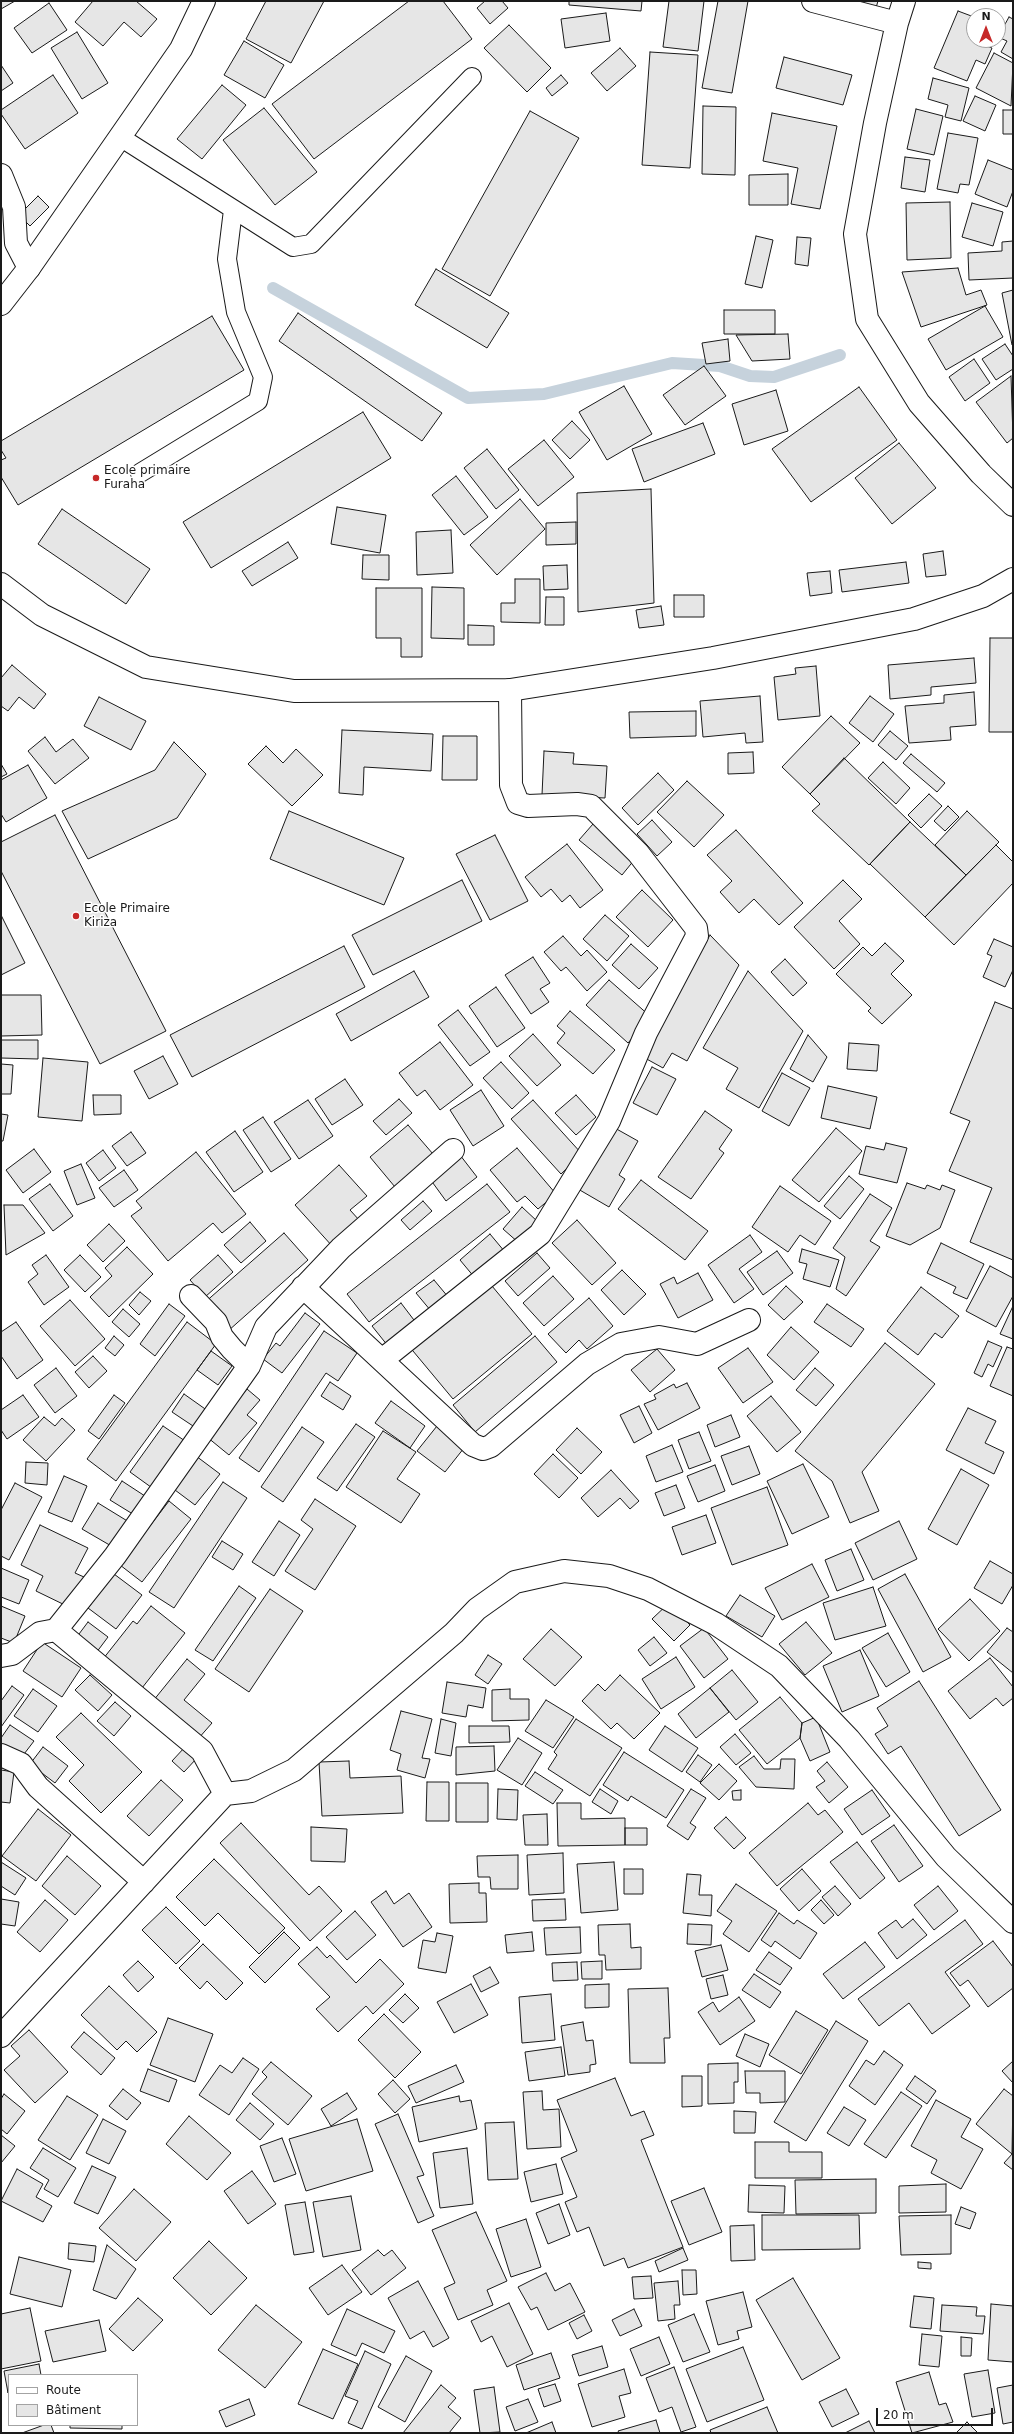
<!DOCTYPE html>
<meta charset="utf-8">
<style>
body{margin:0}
#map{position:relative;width:1014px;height:2434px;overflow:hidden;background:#fff;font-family:"DejaVu Sans",sans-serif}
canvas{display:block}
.frame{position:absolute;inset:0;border:2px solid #1a1a1a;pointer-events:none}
.legend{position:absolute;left:8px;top:2374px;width:130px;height:52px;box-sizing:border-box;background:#fff;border:1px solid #a3a3a3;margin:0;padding:5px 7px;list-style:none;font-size:12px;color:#1a1a1a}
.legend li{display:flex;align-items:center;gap:8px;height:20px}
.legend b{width:20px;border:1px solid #a3a3a3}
.north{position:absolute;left:966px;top:8px;width:40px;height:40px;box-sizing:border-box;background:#fff;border:1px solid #a3a3a3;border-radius:50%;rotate:0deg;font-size:11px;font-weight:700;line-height:16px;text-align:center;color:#1a1a1a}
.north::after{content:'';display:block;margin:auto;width:14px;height:18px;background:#c62828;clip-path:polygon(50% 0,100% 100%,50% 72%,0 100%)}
.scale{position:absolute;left:876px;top:2408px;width:117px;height:18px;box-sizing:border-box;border:2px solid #1a1a1a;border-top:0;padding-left:5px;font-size:12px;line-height:14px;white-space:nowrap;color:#1a1a1a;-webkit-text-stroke:3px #fff;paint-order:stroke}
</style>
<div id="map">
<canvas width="1014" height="2434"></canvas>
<div class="frame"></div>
<ul class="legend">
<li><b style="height:5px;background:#fff"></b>Route</li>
<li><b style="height:11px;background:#e6e6e6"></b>Bâtiment</li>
</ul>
<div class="north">N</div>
<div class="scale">20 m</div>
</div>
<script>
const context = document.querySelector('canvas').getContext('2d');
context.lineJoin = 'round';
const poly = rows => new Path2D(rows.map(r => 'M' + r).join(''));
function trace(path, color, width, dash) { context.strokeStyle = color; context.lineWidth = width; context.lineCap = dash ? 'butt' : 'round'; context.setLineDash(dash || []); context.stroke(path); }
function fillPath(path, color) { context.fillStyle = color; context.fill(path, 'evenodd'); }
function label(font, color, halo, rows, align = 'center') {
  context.font = font + ' "DejaVu Sans",sans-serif'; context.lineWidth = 3; context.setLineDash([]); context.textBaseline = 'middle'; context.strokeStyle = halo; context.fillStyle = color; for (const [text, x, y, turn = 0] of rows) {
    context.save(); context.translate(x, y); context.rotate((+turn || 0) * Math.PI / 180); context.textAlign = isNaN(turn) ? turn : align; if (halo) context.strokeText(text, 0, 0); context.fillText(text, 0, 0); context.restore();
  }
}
const stream = poly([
 [273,288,468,398,544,394,672,363,720,366,750,376,774,377,840,355]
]);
const building = poly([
 [1,1,15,1,1,9,1,1],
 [93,1,136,1,157,19,141,37,124,22,103,46,75,22,93,1],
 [266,1,324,1,291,63,246,39,266,1],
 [409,1,443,1,472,39,314,159,272,104,409,1],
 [485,1,502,1,508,8,490,24,477,8,485,1],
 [569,1,642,1,641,11,569,5,569,1],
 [669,1,704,1,698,51,663,47,669,1],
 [718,1,748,1,732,93,702,88,718,1],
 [862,1,878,1,876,8,862,3,862,1],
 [49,3,67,30,32,53,14,28,49,3],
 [958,11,974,17,974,41,992,48,985,64,976,60,967,81,934,68,958,11],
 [606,13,610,41,565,48,561,19,606,13],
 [1009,17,1013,19,1013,59,1001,52,1007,41,998,37,1009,17],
 [509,25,551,68,527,92,484,48,509,25],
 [77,32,108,83,82,99,51,48,77,32],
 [244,41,284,65,265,98,224,75,244,41],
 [620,48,636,66,607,91,591,73,620,48],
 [650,52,698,55,690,168,642,165,650,52],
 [994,53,1013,63,1011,106,976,88,994,53],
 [784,57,852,75,843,105,776,88,784,57],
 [1,65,13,83,1,91,1,65],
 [53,75,78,113,25,149,1,114,1,110,53,75],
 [561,75,568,83,552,96,546,88,561,75],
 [933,78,969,88,961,121,945,117,948,105,928,99,933,78],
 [222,85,246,105,202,159,177,139,222,85],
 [975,96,996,105,985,131,963,121,975,96],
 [703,106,736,107,735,175,702,174,703,106],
 [264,108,317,172,275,205,223,140,264,108],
 [916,109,943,116,934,155,907,149,916,109],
 [1003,110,1013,110,1013,134,1003,134,1003,110],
 [530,111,579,138,490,296,442,269,530,111],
 [772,113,837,126,820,209,791,204,798,168,763,161,772,113],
 [948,133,978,138,969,185,960,184,958,193,937,189,948,133],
 [905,157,930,160,925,192,901,188,905,157],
 [988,160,1013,170,1013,191,1007,207,975,194,988,160],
 [788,174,788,205,749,205,749,175,788,174],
 [38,196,49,207,30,226,19,215,38,196],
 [950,202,951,258,907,260,906,203,950,202],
 [972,203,1003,212,993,246,962,237,972,203],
 [756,236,773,240,762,288,745,284,756,236],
 [797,237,811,238,808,266,795,264,797,237],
 [1013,241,1013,278,969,280,968,253,1002,251,1002,242,1013,241],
 [958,268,966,295,981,290,987,305,921,327,902,272,958,268],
 [436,269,509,313,487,348,415,305,436,269],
 [1013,290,1013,344,1012,345,1002,293,1013,290],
 [985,306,1003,337,946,370,928,339,985,306],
 [724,310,775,310,775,334,724,334,724,310],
 [298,313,442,413,422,441,279,341,298,313],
 [212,316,244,370,18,505,1,477,1,460,6,458,1,450,1,441,212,316],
 [788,334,790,359,752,361,736,335,788,334],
 [728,339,730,361,706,364,702,343,728,339],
 [1005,344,1013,356,1013,369,996,380,982,359,1005,344],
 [974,359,990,383,965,401,949,377,974,359],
 [704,366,726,396,685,425,663,395,704,366],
 [1011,376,1013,438,1007,443,976,402,1011,376],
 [624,386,652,434,607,460,579,412,624,386],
 [859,387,897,440,811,502,772,449,859,387],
 [776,390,788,431,744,445,732,404,776,390],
 [363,412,391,458,211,568,183,522,363,412],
 [572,421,590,440,570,459,552,440,572,421],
 [703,423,715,454,644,482,632,449,703,423],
 [544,440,574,477,538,506,508,469,544,440],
 [899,443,936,488,892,524,855,478,899,443],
 [487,449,519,490,496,509,464,468,487,449],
 [456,476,488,517,464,535,432,495,456,476],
 [651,489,654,603,578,612,577,493,651,489],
 [520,499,545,529,497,575,470,545,520,499],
 [337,507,386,515,380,553,331,544,337,507],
 [62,509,150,569,126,604,38,544,62,509],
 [576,522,576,544,546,545,546,523,576,522],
 [451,530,453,573,417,575,416,532,451,530],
 [288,542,298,558,252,586,242,571,288,542],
 [943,551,946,575,926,577,923,554,943,551],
 [363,555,389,555,389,580,362,579,363,555],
 [906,562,909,583,842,592,839,570,906,562],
 [567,565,568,589,544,590,543,566,567,565],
 [830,571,832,593,810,596,807,573,830,571],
 [515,579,540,579,540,623,501,622,501,603,515,603,515,579],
 [432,587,464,588,464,639,431,638,432,587],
 [376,588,422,588,422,657,401,657,401,638,376,638,376,588],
 [674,595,704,595,704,617,674,617,674,595],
 [546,597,564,597,564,625,545,625,546,597],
 [661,606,664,625,639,628,636,610,661,606],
 [468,625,494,626,494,645,468,645,468,625],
 [990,638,1013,638,1013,732,989,732,990,638],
 [974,658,976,683,931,687,931,695,890,699,888,665,974,658],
 [12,665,46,694,34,709,19,697,8,711,1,706,1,678,12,665],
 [816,666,820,716,778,720,774,677,796,674,795,668,816,666],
 [974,692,976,725,950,727,951,740,909,743,905,706,944,703,944,695,974,692],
 [760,696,763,742,746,743,745,733,703,737,700,701,760,696],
 [870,696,894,714,873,742,849,723,870,696],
 [99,697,146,721,131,750,84,726,99,697],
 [696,711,696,736,630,738,629,712,696,711],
 [831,716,860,743,810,794,782,767,831,716],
 [342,730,433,734,431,771,364,767,363,795,339,793,342,730],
 [890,731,908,746,896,760,878,745,890,731],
 [443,736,477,736,477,780,442,780,443,736],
 [45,737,56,752,73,739,89,758,55,784,28,751,45,737],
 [174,742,206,774,177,818,88,859,62,811,155,770,174,742],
 [266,746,283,763,296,749,323,775,292,806,248,764,266,746],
 [544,751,574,753,573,764,607,766,605,798,542,795,544,751],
 [753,752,754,773,728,774,728,753,753,752],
 [911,754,945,783,937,792,903,763,911,754],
 [844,758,910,822,869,865,812,811,820,804,810,794,844,758],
 [883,762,910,788,896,804,868,778,883,762],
 [1,764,7,774,1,777,1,764],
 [28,765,47,798,6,822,1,814,1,780,28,765],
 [658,773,674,790,638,825,622,808,658,773],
 [687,781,724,815,694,847,657,812,687,781],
 [929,794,942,806,921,828,908,815,929,794],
 [948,806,959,817,945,831,934,821,948,806],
 [289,811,404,858,384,905,270,859,289,811],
 [967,811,999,842,966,875,935,845,967,811],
 [55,815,166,1031,100,1064,1,871,1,842,55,815],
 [652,820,672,842,657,856,637,834,652,820],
 [910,822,966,875,925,917,870,864,910,822],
 [593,824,635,859,622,875,579,840,593,824],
 [736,830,803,903,779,925,754,899,739,913,720,892,732,881,707,855,736,830],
 [495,835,528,901,490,920,456,854,495,835],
 [567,844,603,890,580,908,570,895,562,902,551,889,541,897,525,877,567,844],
 [996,845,1013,862,1013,883,954,945,925,917,996,845],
 [462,880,482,921,373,975,352,935,462,880],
 [843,880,862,899,839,921,860,944,834,969,794,927,843,880],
 [642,890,673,920,648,947,616,917,642,890],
 [1,915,25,963,1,975,1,915],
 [605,915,629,936,607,961,583,939,605,915],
 [710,935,739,965,687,1061,672,1053,663,1068,643,1057,710,935],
 [563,936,581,956,587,950,607,972,587,991,566,967,561,971,544,952,563,936],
 [994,939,1013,947,1013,970,1005,987,983,977,992,956,987,954,994,939],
 [885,943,904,961,891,974,912,995,882,1024,868,1011,871,1008,836,974,863,947,872,956,885,943],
 [631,944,658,968,639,989,612,965,631,944],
 [344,946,365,987,192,1077,170,1035,344,946],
 [533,957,550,983,540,989,549,1002,531,1014,505,975,533,957],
 [785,959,807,983,793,996,771,972,785,959],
 [414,971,429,997,351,1041,336,1014,414,971],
 [748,971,803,1031,759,1108,726,1089,738,1068,703,1048,748,971],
 [609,980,651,1017,628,1043,586,1005,609,980],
 [496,987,525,1028,497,1047,469,1006,496,987],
 [1,995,41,995,42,1035,1,1036,1,995],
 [995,1002,1013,1009,1013,1260,970,1242,992,1188,949,1171,970,1121,950,1113,995,1002],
 [458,1010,490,1052,470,1066,438,1025,458,1010],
 [570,1011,615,1050,593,1074,557,1043,565,1033,557,1026,570,1011],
 [533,1034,561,1065,537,1086,509,1056,533,1034],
 [808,1035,827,1057,813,1082,790,1069,808,1035],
 [1,1040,38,1040,38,1059,1,1058,1,1040],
 [440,1042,473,1085,440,1110,425,1090,417,1096,399,1073,440,1042],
 [849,1043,879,1045,877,1071,847,1069,849,1043],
 [163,1056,178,1084,149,1099,134,1071,163,1056],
 [43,1058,88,1062,82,1121,38,1117,43,1058],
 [501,1062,529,1093,512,1109,483,1078,501,1062],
 [1,1064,13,1065,11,1094,1,1094,1,1064],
 [652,1067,676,1079,657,1115,633,1103,652,1067],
 [782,1073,810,1088,789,1126,762,1111,782,1073],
 [345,1079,363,1105,332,1125,315,1099,345,1079],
 [828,1086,877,1097,870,1129,821,1118,828,1086],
 [481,1090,504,1126,473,1146,450,1110,481,1090],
 [93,1095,121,1095,121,1114,94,1115,93,1095],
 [576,1095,596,1117,576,1135,555,1113,576,1095],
 [399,1099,412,1113,386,1135,373,1121,399,1099],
 [308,1100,333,1136,299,1159,274,1122,308,1100],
 [533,1100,582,1154,561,1174,511,1119,533,1100],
 [705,1111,732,1130,719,1149,724,1153,691,1199,658,1177,705,1111],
 [1,1114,8,1115,3,1141,1,1141,1,1114],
 [263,1117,291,1159,271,1172,243,1130,263,1117],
 [408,1125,433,1154,395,1187,370,1157,408,1125],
 [613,1127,638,1141,619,1175,625,1179,609,1207,578,1189,613,1127],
 [836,1128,862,1151,819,1202,792,1180,836,1128],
 [235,1131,263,1172,234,1192,206,1152,235,1131],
 [131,1132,146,1153,127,1166,112,1146,131,1132],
 [886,1143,907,1148,897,1183,859,1174,866,1146,884,1150,886,1143],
 [517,1148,556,1194,538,1209,525,1196,517,1202,490,1170,517,1148],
 [34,1149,51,1172,23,1193,6,1170,34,1149],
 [103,1150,116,1168,99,1181,86,1163,103,1150],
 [196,1152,246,1214,222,1233,213,1223,168,1261,131,1216,142,1208,136,1201,196,1152],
 [460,1155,477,1177,446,1201,430,1179,460,1155],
 [81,1164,95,1198,77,1205,64,1171,81,1164],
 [339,1165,367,1196,350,1210,360,1221,333,1247,295,1205,339,1165],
 [124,1170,138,1190,114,1207,99,1188,124,1170],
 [849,1176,864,1189,840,1219,824,1206,849,1176],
 [641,1180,708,1231,685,1260,618,1209,641,1180],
 [907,1183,925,1189,927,1185,940,1190,942,1185,955,1190,940,1228,910,1245,886,1236,907,1183],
 [50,1184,73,1216,53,1231,29,1199,50,1184],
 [487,1184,510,1212,369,1322,347,1294,487,1184],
 [780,1186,831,1221,815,1245,800,1235,788,1252,752,1227,780,1186],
 [870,1194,892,1208,870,1241,880,1247,846,1296,836,1289,845,1257,833,1248,870,1194],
 [423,1201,432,1211,410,1230,401,1220,423,1201],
 [4,1205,23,1205,45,1233,6,1255,4,1205],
 [522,1207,538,1222,519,1243,503,1229,522,1207],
 [577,1220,616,1263,592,1285,552,1243,577,1220],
 [250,1222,266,1241,241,1263,224,1245,250,1222],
 [109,1224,125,1241,103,1262,87,1245,109,1224],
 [284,1233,308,1260,228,1331,203,1304,284,1233],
 [490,1234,505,1252,475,1278,460,1260,490,1234],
 [750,1235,762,1252,739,1269,754,1289,734,1303,708,1265,750,1235],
 [941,1243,984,1264,967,1299,953,1293,956,1287,927,1273,941,1243],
 [127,1247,153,1274,109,1317,90,1297,112,1276,105,1268,127,1247],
 [802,1249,839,1260,830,1287,803,1279,807,1264,799,1262,802,1249],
 [777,1251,793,1273,763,1295,747,1272,777,1251],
 [537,1253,550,1268,518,1296,505,1281,537,1253],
 [46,1255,69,1287,44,1305,28,1282,38,1274,32,1265,46,1255],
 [80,1255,101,1277,85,1292,64,1270,80,1255],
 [218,1255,233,1272,205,1297,190,1280,218,1255],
 [990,1266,1013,1278,1013,1296,996,1327,966,1311,990,1266],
 [622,1270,646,1294,624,1315,601,1290,622,1270],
 [698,1273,713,1300,678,1318,660,1284,674,1277,677,1284,698,1273],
 [553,1276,574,1299,544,1326,523,1303,553,1276],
 [434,1280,449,1298,431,1311,416,1293,434,1280],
 [487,1280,532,1334,453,1399,408,1345,487,1280],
 [786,1286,803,1302,784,1320,768,1305,786,1286],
 [921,1287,959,1316,942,1338,935,1333,918,1355,887,1331,921,1287],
 [140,1292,151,1301,139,1315,129,1305,140,1292],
 [589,1298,613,1326,587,1349,579,1340,566,1353,548,1334,589,1298],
 [70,1300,105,1339,75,1366,40,1326,70,1300],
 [401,1303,417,1324,388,1346,372,1326,401,1303],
 [169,1304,185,1316,155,1356,140,1344,169,1304],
 [827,1304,864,1329,851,1347,814,1322,827,1304],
 [1013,1306,1013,1339,1000,1334,1013,1306],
 [123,1309,140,1324,129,1337,112,1322,123,1309],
 [305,1313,320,1324,282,1373,263,1359,276,1343,280,1346,305,1313],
 [16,1322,43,1360,17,1379,1,1356,1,1332,16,1322],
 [187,1322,216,1344,116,1481,87,1459,187,1322],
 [791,1327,819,1352,794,1380,767,1355,791,1327],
 [324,1331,357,1353,338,1381,326,1373,259,1472,239,1458,324,1331],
 [114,1336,124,1345,115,1356,105,1348,114,1336],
 [535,1336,557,1362,475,1432,453,1405,535,1336],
 [988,1341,1002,1347,993,1367,988,1364,982,1377,974,1373,988,1341],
 [885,1343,935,1384,862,1472,879,1511,850,1523,832,1481,795,1451,885,1343],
 [1007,1347,1013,1349,1013,1396,990,1386,1007,1347],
 [748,1348,773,1382,743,1403,718,1368,748,1348],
 [657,1349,675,1370,650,1392,631,1370,657,1349],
 [211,1351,232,1366,218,1385,197,1370,211,1351],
 [93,1356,107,1371,89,1388,75,1372,93,1356],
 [56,1368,77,1396,55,1413,34,1385,56,1368],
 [815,1368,834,1385,816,1406,796,1390,815,1368],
 [330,1382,351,1396,343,1410,321,1396,330,1382],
 [687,1383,700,1408,658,1430,644,1404,656,1399,654,1395,674,1384,676,1388,687,1383],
 [247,1389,260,1400,247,1415,257,1423,229,1455,207,1437,247,1389],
 [184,1394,208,1411,196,1428,172,1412,184,1394],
 [23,1395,39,1417,7,1439,1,1430,1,1410,23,1395],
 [114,1395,125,1403,99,1439,88,1431,114,1395],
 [771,1396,801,1432,777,1452,747,1416,771,1396],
 [391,1401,425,1426,410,1448,375,1423,391,1401],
 [639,1406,652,1433,634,1443,620,1415,639,1406],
 [968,1408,996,1421,985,1443,1004,1452,994,1474,946,1450,968,1408],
 [731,1415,740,1437,715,1447,707,1425,731,1415],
 [44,1417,55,1426,62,1418,75,1430,46,1461,23,1440,44,1417],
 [356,1424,375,1437,337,1491,317,1478,356,1424],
 [163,1426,188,1443,155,1490,130,1472,163,1426],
 [437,1426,464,1448,445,1472,417,1451,437,1426],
 [302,1427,324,1442,283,1502,261,1487,302,1427],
 [577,1428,602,1452,581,1474,556,1450,577,1428],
 [383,1431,416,1452,397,1479,420,1494,401,1523,346,1487,383,1431],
 [699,1432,711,1461,689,1469,678,1440,699,1432],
 [672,1445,683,1472,656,1482,646,1456,672,1445],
 [749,1446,760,1474,732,1485,721,1456,749,1446],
 [553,1454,578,1478,559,1498,534,1474,553,1454],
 [196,1456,220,1474,195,1505,171,1487,196,1456],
 [26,1462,48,1463,47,1485,25,1483,26,1462],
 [803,1464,829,1517,792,1534,767,1481,803,1464],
 [715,1465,725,1491,698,1502,687,1476,715,1465],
 [961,1469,989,1485,957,1545,928,1529,961,1469],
 [611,1470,639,1501,630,1509,620,1498,598,1517,581,1498,611,1470],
 [64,1476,87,1486,72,1522,48,1512,64,1476],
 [122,1481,148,1498,136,1516,110,1500,122,1481],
 [223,1482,247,1498,174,1608,149,1592,223,1482],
 [15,1483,42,1497,9,1560,1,1556,1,1510,15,1483],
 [676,1485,685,1508,664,1516,655,1493,676,1485],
 [767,1487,788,1545,732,1565,711,1508,767,1487],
 [315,1499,356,1526,315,1590,285,1571,313,1529,301,1520,315,1499],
 [169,1501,191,1519,142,1582,120,1565,169,1501],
 [98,1503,129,1522,113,1547,82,1529,98,1503],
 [706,1515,716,1543,682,1555,672,1527,706,1515],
 [279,1521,300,1535,274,1576,252,1562,279,1521],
 [899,1521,917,1559,873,1580,855,1543,899,1521],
 [40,1525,88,1548,75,1573,84,1577,69,1607,36,1591,43,1576,21,1565,40,1525],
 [222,1541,243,1554,233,1570,212,1557,222,1541],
 [851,1549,864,1580,837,1591,825,1560,851,1549],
 [990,1561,1013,1574,1013,1585,1002,1604,974,1588,990,1561],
 [812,1564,829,1597,782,1620,765,1588,812,1564],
 [1,1568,29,1580,19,1604,1,1597,1,1568],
 [114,1574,142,1595,116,1629,88,1608,114,1574],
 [905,1574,951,1657,923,1672,878,1589,905,1574],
 [239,1586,256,1598,213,1661,195,1650,239,1586],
 [873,1587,886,1626,835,1640,823,1603,873,1587],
 [270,1589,303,1611,249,1692,215,1669,270,1589],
 [740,1595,775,1616,762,1637,726,1616,740,1595],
 [970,1599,1000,1631,969,1661,938,1629,970,1599],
 [669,1603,690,1625,674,1641,652,1619,669,1603],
 [1,1606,25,1616,14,1643,1,1638,1,1606],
 [151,1606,185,1633,142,1688,103,1659,133,1621,137,1624,151,1606],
 [88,1622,108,1637,96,1653,76,1638,88,1622],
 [806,1622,832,1653,805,1675,779,1644,806,1622],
 [704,1628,728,1659,704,1678,680,1646,704,1628],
 [1007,1628,1013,1632,1013,1673,987,1652,1007,1628],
 [551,1629,582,1657,555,1686,523,1659,551,1629],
 [888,1633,910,1672,886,1687,862,1648,888,1633],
 [654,1637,667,1653,650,1666,638,1650,654,1637],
 [42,1642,81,1668,62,1697,23,1671,42,1642],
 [860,1650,879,1696,842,1712,823,1666,860,1650],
 [488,1655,502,1664,488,1684,475,1675,488,1655],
 [676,1657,695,1687,661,1709,642,1679,676,1657],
 [990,1658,1013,1687,1013,1698,1003,1706,996,1698,970,1719,948,1691,990,1658],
 [187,1659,205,1674,184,1700,212,1723,198,1739,153,1701,187,1659],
 [732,1670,758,1702,736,1720,710,1688,732,1670],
 [90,1675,112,1695,98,1711,75,1690,90,1675],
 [620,1675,660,1713,634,1739,617,1723,611,1729,582,1701,598,1684,605,1691,620,1675],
 [919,1681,1001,1810,959,1836,901,1746,888,1754,875,1734,888,1726,877,1708,919,1681],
 [447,1682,486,1688,483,1708,468,1705,466,1717,442,1713,447,1682],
 [12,1686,24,1695,1,1727,1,1701,12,1686],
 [710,1688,729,1712,696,1738,678,1714,710,1688],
 [33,1689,57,1706,38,1732,14,1716,33,1689],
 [510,1689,510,1699,529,1699,529,1720,492,1721,492,1690,510,1689],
 [780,1697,802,1723,800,1738,767,1764,739,1730,780,1697],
 [546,1700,574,1717,553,1748,525,1731,546,1700],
 [115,1702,131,1716,114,1736,97,1721,115,1702],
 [401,1711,432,1719,422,1758,430,1759,425,1778,397,1770,401,1754,390,1750,401,1711],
 [81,1713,142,1772,101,1813,69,1781,84,1765,56,1737,81,1713],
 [816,1717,830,1752,810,1761,800,1738,802,1723,816,1717],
 [441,1719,456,1723,451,1756,435,1753,441,1719],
 [576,1719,622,1748,590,1796,548,1769,557,1755,554,1752,576,1719],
 [10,1725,34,1741,21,1758,1,1744,1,1738,10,1725],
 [469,1726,509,1726,510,1742,469,1743,469,1726],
 [665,1726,698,1748,682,1772,649,1750,665,1726],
 [735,1734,751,1753,736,1765,720,1747,735,1734],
 [518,1738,542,1753,522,1785,497,1770,518,1738],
 [494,1746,495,1771,456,1775,456,1747,494,1746],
 [43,1747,68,1766,55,1783,30,1764,43,1747],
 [185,1747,197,1758,184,1772,172,1761,185,1747],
 [624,1752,684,1790,666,1818,631,1796,628,1801,603,1785,624,1752],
 [698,1755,712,1765,700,1782,686,1772,698,1755],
 [754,1756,764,1769,780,1769,781,1759,795,1759,794,1789,756,1787,739,1767,754,1756],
 [349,1761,350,1778,401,1776,403,1813,322,1816,319,1762,349,1761],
 [827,1762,848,1787,829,1803,816,1787,825,1781,817,1771,827,1762],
 [719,1764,737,1781,719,1800,700,1783,719,1764],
 [1,1770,14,1772,10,1803,1,1802,1,1770],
 [535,1772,563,1790,553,1804,525,1786,535,1772],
 [161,1780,183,1800,149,1836,127,1816,161,1780],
 [427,1782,449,1782,449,1821,426,1821,427,1782],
 [456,1783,488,1783,488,1822,456,1822,456,1783],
 [498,1789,518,1790,517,1820,497,1819,498,1789],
 [600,1789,618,1801,611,1814,592,1802,600,1789],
 [691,1789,706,1798,690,1823,696,1827,688,1840,667,1826,691,1789],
 [741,1790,741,1800,733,1800,732,1791,741,1790],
 [872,1790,890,1816,862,1835,844,1809,872,1790],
 [557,1803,581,1803,581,1819,625,1818,625,1845,558,1846,557,1803],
 [808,1803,818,1815,825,1810,843,1832,777,1886,749,1853,808,1803],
 [38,1809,71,1835,36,1881,2,1856,38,1809],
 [547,1814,548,1845,525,1845,523,1815,547,1814],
 [726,1817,746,1838,734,1849,714,1828,726,1817],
 [241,1823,309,1895,319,1886,342,1911,310,1941,220,1843,241,1823],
 [894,1825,923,1866,899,1882,871,1841,894,1825],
 [311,1827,347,1829,345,1862,311,1861,311,1827],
 [625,1828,647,1828,647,1845,625,1845,625,1828],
 [857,1842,885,1878,860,1899,830,1862,857,1842],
 [563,1853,564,1893,529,1895,527,1855,563,1853],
 [518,1855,518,1889,491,1889,490,1877,478,1877,477,1856,518,1855],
 [67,1856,101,1886,75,1915,42,1886,67,1856],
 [214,1859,285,1928,259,1954,218,1913,205,1926,176,1897,214,1859],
 [1,1862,26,1878,15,1895,1,1886,1,1862],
 [614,1862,618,1910,581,1913,577,1864,614,1862],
 [624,1869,643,1869,643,1894,624,1894,624,1869],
 [802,1869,821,1891,799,1911,780,1889,802,1869],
 [687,1874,701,1875,699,1895,712,1895,711,1916,683,1913,687,1874],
 [479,1883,479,1893,486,1893,487,1922,450,1923,449,1884,479,1883],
 [736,1884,777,1911,749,1952,723,1934,732,1921,717,1911,736,1884],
 [835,1886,851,1904,838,1916,822,1897,835,1886],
 [938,1886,958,1911,934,1930,914,1905,938,1886],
 [386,1891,394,1904,409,1893,432,1927,403,1947,371,1902,386,1891],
 [1,1899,19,1902,15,1926,1,1924,1,1899],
 [565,1899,566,1920,533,1921,532,1900,565,1899],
 [45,1900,68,1920,40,1952,17,1932,45,1900],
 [821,1900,834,1915,824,1924,811,1910,821,1900],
 [166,1907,200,1941,176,1964,142,1930,166,1907],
 [355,1911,376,1935,347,1960,326,1937,355,1911],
 [779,1913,794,1924,797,1920,817,1933,800,1959,775,1941,771,1947,761,1940,779,1913],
 [913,1919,927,1935,897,1959,878,1933,896,1920,902,1928,913,1919],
 [965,1920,983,1944,945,1972,970,2006,932,2034,909,2003,879,2026,858,1999,965,1920],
 [630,1924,631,1948,641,1947,641,1969,606,1970,605,1955,599,1955,598,1925,630,1924],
 [688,1924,712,1925,711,1945,687,1944,688,1924],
 [580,1927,581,1953,546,1955,544,1928,580,1927],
 [284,1932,300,1948,265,1983,249,1967,284,1932],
 [532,1932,534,1951,507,1953,505,1935,532,1932],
 [437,1933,453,1936,446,1973,418,1968,423,1940,435,1942,437,1933],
 [993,1941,1013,1967,1013,1988,988,2007,968,1980,960,1986,950,1973,993,1941],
 [865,1942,885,1967,843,1999,823,1974,865,1942],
 [203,1944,243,1983,226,2000,207,1981,200,1989,179,1968,203,1944],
 [721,1945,728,1970,702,1977,695,1951,721,1945],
 [317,1947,327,1958,330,1955,356,1983,380,1959,404,1984,373,2014,366,2006,338,2032,316,2009,330,1997,298,1964,317,1947],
 [769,1952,792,1968,780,1985,756,1970,769,1952],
 [138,1961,154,1977,138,1992,123,1975,138,1961],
 [602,1961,602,1979,582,1979,581,1962,602,1961],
 [577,1962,578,1980,553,1981,552,1963,577,1962],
 [490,1967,499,1983,481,1992,473,1976,490,1967],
 [754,1974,781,1992,770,2008,742,1990,754,1974],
 [723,1975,728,1995,711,1999,706,1979,723,1975],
 [471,1984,488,2015,454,2033,437,2002,471,1984],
 [609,1984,609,2007,585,2008,585,1985,609,1984],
 [109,1986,157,2032,137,2052,126,2041,117,2050,81,2015,109,1986],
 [668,1988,670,2038,664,2038,665,2063,630,2063,628,1989,668,1988],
 [405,1994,419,2008,403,2023,389,2010,405,1994],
 [551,1994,555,2040,522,2043,519,1997,551,1994],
 [739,1997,755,2021,720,2045,698,2012,713,2002,719,2012,739,1997],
 [796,2011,828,2030,801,2074,769,2055,796,2011],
 [384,2014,421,2052,395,2078,358,2040,384,2014],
 [168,2018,213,2034,195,2082,150,2065,168,2018],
 [836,2021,868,2041,806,2141,774,2122,836,2021],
 [583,2022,586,2041,593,2040,596,2064,590,2065,590,2072,568,2075,561,2026,583,2022],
 [29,2030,68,2072,35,2103,4,2070,20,2056,11,2046,29,2030],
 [84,2032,115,2058,101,2075,71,2047,84,2032],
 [745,2034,769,2044,760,2067,736,2056,745,2034],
 [561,2047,565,2076,529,2081,525,2052,561,2047],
 [884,2051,903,2065,875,2105,849,2086,866,2060,874,2065,884,2051],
 [243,2058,259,2069,229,2115,199,2095,220,2065,232,2073,243,2058],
 [1013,2061,1013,2083,1002,2071,1013,2061],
 [271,2062,312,2096,288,2125,252,2094,267,2077,262,2072,271,2062],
 [738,2063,738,2082,734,2082,734,2103,708,2104,708,2064,738,2063],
 [456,2065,464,2082,416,2103,408,2086,456,2065],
 [148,2069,177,2080,169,2102,140,2091,148,2069],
 [745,2071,785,2071,785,2102,760,2103,760,2093,746,2093,745,2071],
 [682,2076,702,2076,702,2106,682,2107,682,2076],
 [915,2076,936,2091,927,2104,906,2089,915,2076],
 [615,2078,631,2116,644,2111,654,2135,641,2140,683,2247,628,2268,624,2258,604,2266,589,2227,577,2232,565,2202,577,2197,561,2158,577,2151,557,2100,615,2078],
 [393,2080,410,2099,395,2113,378,2094,393,2080],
 [123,2089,141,2103,127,2120,109,2106,123,2089],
 [1004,2089,1013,2096,1012,2154,976,2124,1004,2089],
 [542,2091,543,2110,559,2109,561,2147,527,2149,523,2092,542,2091],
 [901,2092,922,2106,886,2158,864,2144,901,2092],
 [347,2093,357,2109,331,2126,321,2109,347,2093],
 [4,2094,25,2111,7,2134,1,2129,1,2099,4,2094],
 [67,2096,98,2115,70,2160,38,2140,67,2096],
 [459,2096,460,2102,471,2100,477,2129,419,2142,412,2107,459,2096],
 [936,2100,971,2119,961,2137,983,2149,961,2189,931,2173,937,2160,911,2146,936,2100],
 [250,2103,274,2124,260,2140,236,2120,250,2103],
 [844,2107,866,2120,849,2146,827,2133,844,2107],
 [734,2111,756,2112,755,2133,734,2133,734,2111],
 [398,2114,424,2175,417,2177,434,2216,418,2223,375,2124,398,2114],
 [189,2116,231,2153,207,2180,166,2144,189,2116],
 [103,2119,126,2131,109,2164,86,2153,103,2119],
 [357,2119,373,2171,306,2191,289,2139,357,2119],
 [514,2122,518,2179,488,2180,485,2123,514,2122],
 [1,2135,15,2146,1,2163,1,2135],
 [282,2138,296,2174,274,2182,260,2146,282,2138],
 [755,2142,789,2142,789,2152,822,2152,822,2178,755,2178,755,2142],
 [43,2148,76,2168,58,2197,44,2189,49,2180,30,2168,43,2148],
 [467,2148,473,2204,440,2208,433,2153,467,2148],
 [1013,2153,1013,2170,1004,2163,1013,2153],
 [556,2164,563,2194,531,2202,524,2172,556,2164],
 [92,2166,116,2177,98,2214,74,2203,92,2166],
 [17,2169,43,2184,36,2197,52,2206,43,2222,1,2201,17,2169],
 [252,2171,276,2204,248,2224,224,2191,252,2171],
 [876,2179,876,2213,796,2214,795,2180,876,2179],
 [946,2184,946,2212,899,2213,899,2186,946,2184],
 [749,2185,785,2186,784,2213,748,2212,749,2185],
 [704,2188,722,2232,689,2245,671,2201,704,2188],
 [134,2189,171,2222,136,2261,99,2228,134,2189],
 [351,2196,361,2250,323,2257,313,2202,351,2196],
 [305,2202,314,2252,294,2255,285,2205,305,2202],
 [559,2204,570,2235,548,2244,536,2213,559,2204],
 [961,2207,976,2213,970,2229,955,2224,961,2207],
 [476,2212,507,2281,487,2290,493,2305,458,2320,444,2288,455,2283,432,2230,476,2212],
 [762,2215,859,2215,860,2249,762,2250,762,2215],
 [951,2215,951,2254,901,2255,899,2216,951,2215],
 [526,2219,541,2267,511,2277,496,2229,526,2219],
 [754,2225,755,2260,731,2261,730,2226,754,2225],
 [209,2241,247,2278,211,2315,173,2278,209,2241],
 [69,2243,96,2246,94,2262,68,2259,69,2243],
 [107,2245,136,2269,116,2299,93,2290,107,2245],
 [683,2248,688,2260,659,2272,655,2261,683,2248],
 [378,2250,384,2256,392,2250,406,2268,371,2295,352,2270,378,2250],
 [19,2257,71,2270,62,2307,10,2294,19,2257],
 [918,2262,931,2263,931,2269,918,2268,918,2262],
 [342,2265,362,2292,328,2315,309,2288,342,2265],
 [682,2270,696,2270,697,2294,683,2295,682,2270],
 [546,2273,555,2291,570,2283,585,2312,548,2330,537,2307,531,2310,518,2287,546,2273],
 [651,2276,653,2298,634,2299,632,2277,651,2276],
 [793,2278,840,2358,802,2380,756,2300,793,2278],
 [418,2281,449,2338,433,2347,424,2331,410,2339,388,2298,418,2281],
 [678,2281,680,2305,674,2305,675,2319,658,2321,654,2283,678,2281],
 [743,2292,752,2327,737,2331,739,2339,718,2345,706,2301,743,2292],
 [914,2296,934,2298,931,2329,910,2327,914,2296],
 [138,2298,163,2320,133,2351,109,2329,138,2298],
 [509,2303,533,2354,507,2367,492,2336,481,2342,471,2321,509,2303],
 [991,2304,1013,2306,1013,2362,988,2360,991,2304],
 [256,2305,302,2342,265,2388,218,2350,256,2305],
 [942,2305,977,2307,976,2316,985,2316,983,2334,940,2331,942,2305],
 [30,2308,41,2361,1,2369,1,2314,30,2308],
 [347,2309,395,2331,384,2353,362,2343,356,2356,331,2345,347,2309],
 [634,2309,642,2326,620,2336,612,2320,634,2309],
 [694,2314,710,2352,683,2362,668,2325,694,2314],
 [584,2315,592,2331,577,2339,569,2323,584,2315],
 [99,2320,106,2351,53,2362,45,2331,99,2320],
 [922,2334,942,2336,939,2367,919,2365,922,2334],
 [659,2337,670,2364,641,2376,630,2349,659,2337],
 [961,2337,972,2338,971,2356,961,2356,961,2337],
 [602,2346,608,2367,579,2376,572,2355,602,2346],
 [743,2347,764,2400,707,2422,686,2369,743,2347],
 [323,2349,358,2364,333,2419,298,2404,323,2349],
 [365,2351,391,2364,362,2429,348,2423,358,2401,345,2396,365,2351],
 [551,2353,560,2378,524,2390,516,2365,551,2353],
 [406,2356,432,2371,405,2422,378,2407,406,2356],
 [39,2364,41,2375,9,2375,8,2393,4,2371,39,2364],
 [674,2367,696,2427,681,2432,672,2407,659,2412,646,2378,674,2367],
 [624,2369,631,2393,619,2396,625,2417,592,2427,578,2384,624,2369],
 [988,2370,995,2413,972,2417,964,2374,988,2370],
 [929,2372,939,2405,946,2403,953,2422,912,2433,896,2382,929,2372],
 [555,2384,561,2401,544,2407,538,2389,555,2384],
 [441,2385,456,2398,448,2407,461,2418,449,2433,403,2433,441,2385],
 [1013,2385,1013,2422,1003,2424,997,2388,1013,2385],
 [494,2387,500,2432,480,2433,474,2390,494,2387],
 [846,2389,859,2414,832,2427,819,2402,846,2389],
 [249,2399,255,2415,226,2427,219,2411,249,2399],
 [528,2399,538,2422,515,2431,506,2407,528,2399],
 [767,2407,778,2433,711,2433,710,2430,767,2407],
 [656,2420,660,2433,619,2433,618,2431,656,2420],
 [869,2421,875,2433,845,2433,869,2421],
 [552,2422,556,2433,526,2433,552,2422],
 [967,2422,978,2433,956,2433,967,2422],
 [44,2425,51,2425,54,2433,22,2433,44,2425],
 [70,2425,122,2425,122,2429,70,2428,70,2425]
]);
const service = poly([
 [120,137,293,247,311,244,472,77],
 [140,473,258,401,263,377,236,312,227,259,233,210]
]);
const minor = poly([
 [813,1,897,23],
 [904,1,897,23,875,123,855,234,867,319,919,403,981,474,1013,505],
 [1,175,14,207,16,243,29,268],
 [303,1287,473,1445,483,1449,491,1446,587,1364,621,1344,659,1337,697,1344,749,1320],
 [191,1296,216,1322,222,1337,232,1349,249,1366],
 [382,1360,540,1234,609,1121,646,1033,697,936,696,928,638,853,591,806,577,804,528,806,518,803,511,785,510,690],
 [1,1656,12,1654,40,1633,56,1630],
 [1,1755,21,1764,38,1787,144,1882],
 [225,1794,202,1751,56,1630,115,1556,249,1366,266,1327,341,1248,453,1150],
 [1,2036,225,1794,251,1791,294,1770,454,1633,477,1609,515,1582,564,1571,609,1576,648,1589,716,1624,779,1666,849,1739,946,1857,1013,1922]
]);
const tertiary = poly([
 [1,304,29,268,181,49,204,1],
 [1,584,42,615,146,667,294,691,510,690,713,658,914,619,983,596,1013,579]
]);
const markers = [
 [96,478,4,"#c62828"],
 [76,916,4,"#c62828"]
];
const poiNames = [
 ["Ecole primaire",104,471],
 ["Furaha",104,485],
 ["Ecole Primaire",84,909],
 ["Kiriza",84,923]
];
trace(stream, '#c6d2dc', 12);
fillPath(building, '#e6e6e6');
trace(building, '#1a1a1a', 1);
trace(service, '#1a1a1a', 20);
trace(minor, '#1a1a1a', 24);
trace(tertiary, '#1a1a1a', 24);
trace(service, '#fff', 18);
trace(minor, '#fff', 22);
trace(tertiary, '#fff', 22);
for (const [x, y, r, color] of markers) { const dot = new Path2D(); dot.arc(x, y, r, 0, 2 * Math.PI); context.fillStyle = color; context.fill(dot); trace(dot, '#fff', 1.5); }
label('12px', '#1a1a1a', '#fff', poiNames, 'left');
</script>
